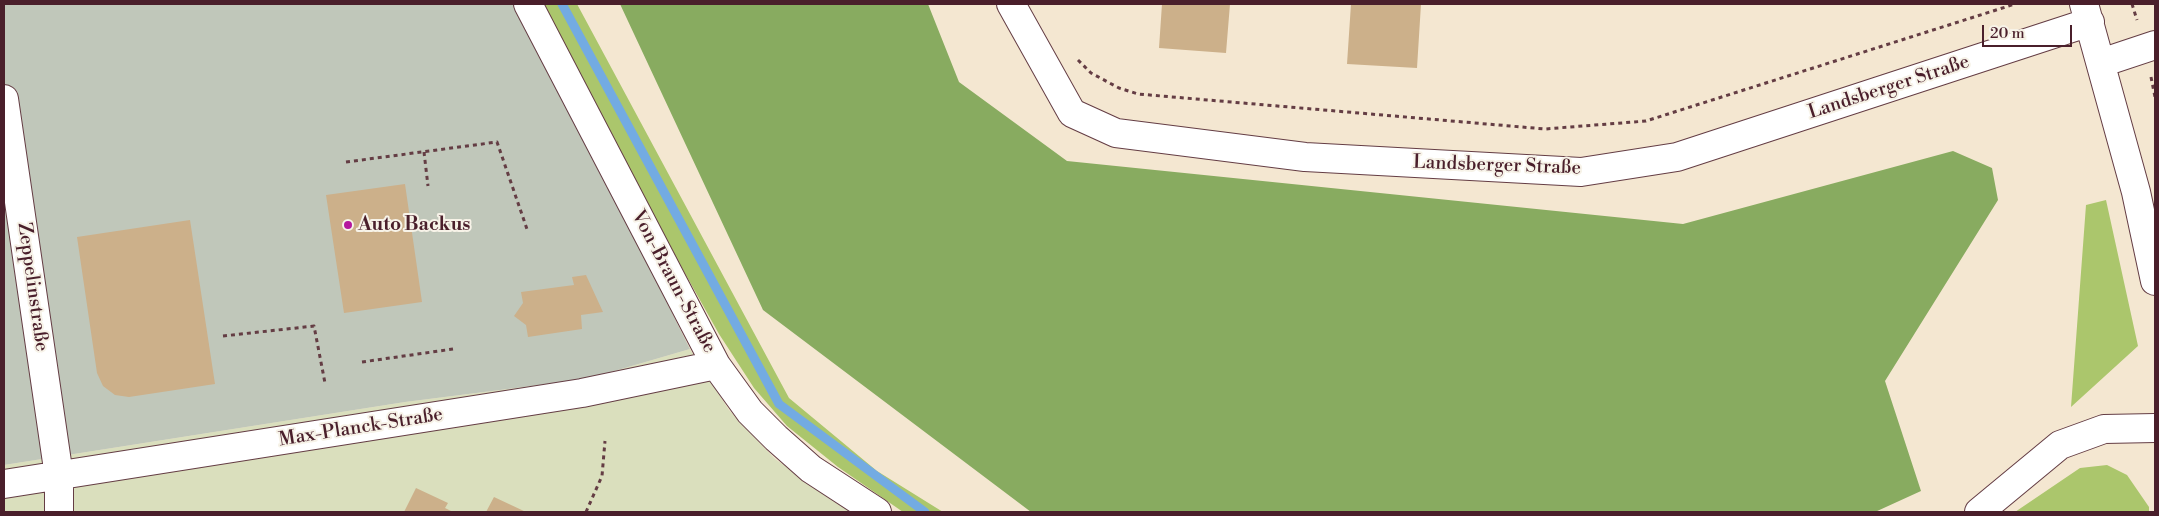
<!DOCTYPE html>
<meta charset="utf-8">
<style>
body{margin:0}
#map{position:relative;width:2159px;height:516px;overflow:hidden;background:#f4e7d1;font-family:"Libre Bodoni",serif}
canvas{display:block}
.frame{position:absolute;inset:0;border:5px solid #4a1f2b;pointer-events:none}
.scale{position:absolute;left:1982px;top:25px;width:90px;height:22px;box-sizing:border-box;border:2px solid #4a1f2b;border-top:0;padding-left:6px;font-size:15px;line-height:18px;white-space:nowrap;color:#4a1f2b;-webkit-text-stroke:4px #f7f3e8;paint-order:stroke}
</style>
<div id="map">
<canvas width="2159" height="516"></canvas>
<div class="frame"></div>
<div class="scale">20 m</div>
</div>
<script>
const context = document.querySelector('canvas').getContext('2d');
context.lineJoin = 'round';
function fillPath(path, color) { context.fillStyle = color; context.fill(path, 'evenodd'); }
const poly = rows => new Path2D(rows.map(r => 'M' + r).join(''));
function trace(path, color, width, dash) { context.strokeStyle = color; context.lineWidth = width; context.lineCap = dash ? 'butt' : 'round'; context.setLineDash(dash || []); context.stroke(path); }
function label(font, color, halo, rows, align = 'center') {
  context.font = font + ' "Libre Bodoni",serif'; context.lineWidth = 4; context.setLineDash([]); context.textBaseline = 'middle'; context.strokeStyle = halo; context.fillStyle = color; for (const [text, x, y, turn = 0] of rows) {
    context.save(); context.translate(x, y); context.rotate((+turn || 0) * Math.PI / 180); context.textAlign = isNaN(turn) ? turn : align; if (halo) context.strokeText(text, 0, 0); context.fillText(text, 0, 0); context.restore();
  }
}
const built = poly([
 [690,349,729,410,775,459,853,512,4,512,4,465,405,402,587,379]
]);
const industrial = poly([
 [4,4,518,4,690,349,587,379,405,402,4,465]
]);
const green = poly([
 [542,4,577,4,789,398,877,471,943,512,903,512,838,467,787,426,754,388,719,334,682,268],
 [2106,200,2138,346,2071,407,2086,205],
 [2107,465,2127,475,2149,507,2149,512,2015,512,2080,468]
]);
const forest = poly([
 [620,4,928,4,959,82,1067,161,1683,224,1953,151,1992,168,1998,200,1885,381,1921,491,1875,512,1031,512,763,310]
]);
const stream = poly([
 [562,4,779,404,925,512]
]);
const building = poly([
 [1162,4,1230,4,1226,53,1159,48],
 [1351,4,1421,4,1417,68,1347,64],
 [405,184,422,302,344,313,326,195],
 [190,220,215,384,129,397,115,395,103,386,97,373,77,237],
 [586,275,603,312,581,315,582,329,528,337,526,325,514,316,523,303,521,292,574,285,572,277],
 [416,488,448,503,445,508,453,512,404,512],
 [494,497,526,512,486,512]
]);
const path = poly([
 [2132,4,2137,20],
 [1078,60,1091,73,1119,88,1138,94,1545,129,1646,121,2015,4],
 [2151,77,2155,97],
 [424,152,428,186],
 [346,162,497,142,528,232],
 [223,336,314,326,325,383],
 [362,362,453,349],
 [586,512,602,476,605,441]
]);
const minor = poly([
 [528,4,716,365,750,412,776,438,811,469,877,512],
 [1011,4,1072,113,1116,133,1305,157,1581,172,1677,157,2090,22],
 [2084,4,2136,192,2155,281],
 [2101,63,2155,45],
 [4,99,59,476,59,512],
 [4,484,582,393,716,365],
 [1979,512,2060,445,2104,429,2155,428]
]);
const markers = [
 [348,225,5,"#b5179e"]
];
const streetNames = [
 ["Landsberger Straße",1889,88,-18],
 ["Landsberger Straße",1497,166,2],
 ["Von-Braun-Straße",673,282,62],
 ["Zeppelinstraße",32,287,82],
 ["Max-Planck-Straße",361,428,-9]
];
const poiNames = [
 ["Auto Backus",358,225]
];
fillPath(built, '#dadfbd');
fillPath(industrial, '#c0c7ba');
fillPath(green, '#abc66c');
fillPath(forest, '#88ab60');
trace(stream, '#73abe2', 9);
fillPath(building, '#ccb08a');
trace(minor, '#643d44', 30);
trace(path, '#643d44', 3, [4, 4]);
trace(minor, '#fff', 28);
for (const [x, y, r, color] of markers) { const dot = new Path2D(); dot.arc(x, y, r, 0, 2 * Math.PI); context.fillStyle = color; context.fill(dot); trace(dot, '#f7f3e8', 2); }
label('19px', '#4a1f2b', '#f7f3e8', streetNames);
label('bold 19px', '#4a1f2b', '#f7f3e8', poiNames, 'left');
</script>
